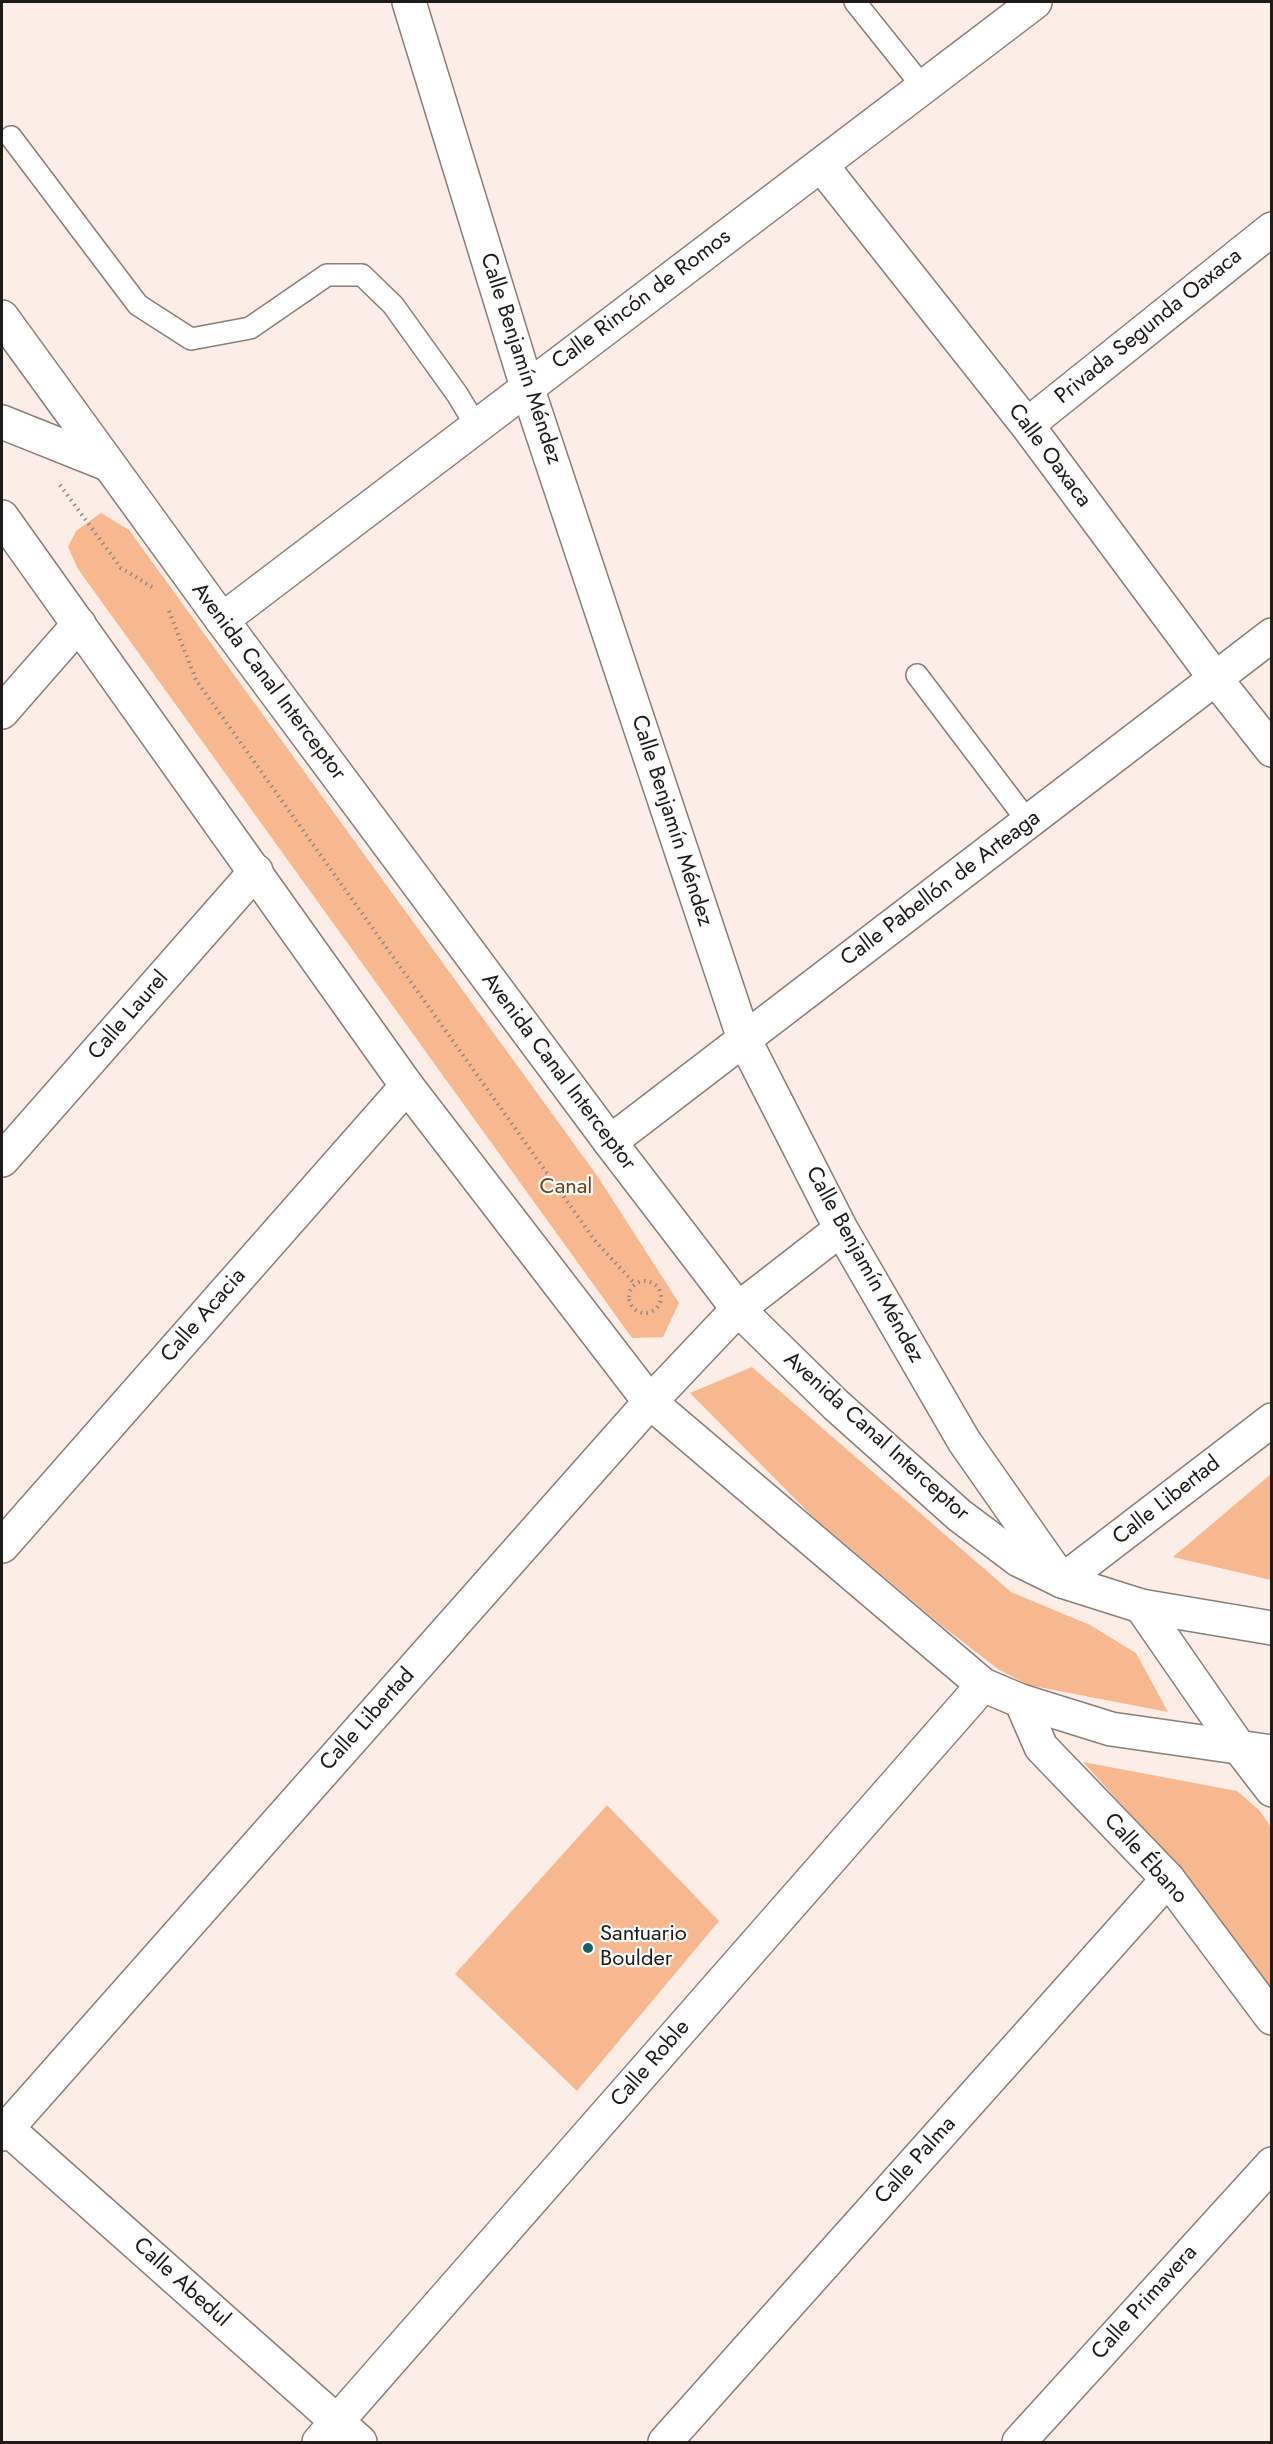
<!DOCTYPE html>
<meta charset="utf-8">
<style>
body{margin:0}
#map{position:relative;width:1273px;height:2444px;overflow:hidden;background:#fceee6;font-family:Jost,sans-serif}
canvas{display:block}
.frame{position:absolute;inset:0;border:3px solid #1e1a17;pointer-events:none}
</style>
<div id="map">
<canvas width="1273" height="2444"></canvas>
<div class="frame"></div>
</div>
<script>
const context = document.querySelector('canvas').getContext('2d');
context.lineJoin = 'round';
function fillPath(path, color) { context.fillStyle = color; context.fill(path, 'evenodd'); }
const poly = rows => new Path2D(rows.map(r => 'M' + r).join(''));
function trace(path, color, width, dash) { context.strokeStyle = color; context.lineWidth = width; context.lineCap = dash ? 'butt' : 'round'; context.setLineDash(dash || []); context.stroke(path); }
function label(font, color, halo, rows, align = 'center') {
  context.font = font + ' Jost,sans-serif'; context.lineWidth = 4.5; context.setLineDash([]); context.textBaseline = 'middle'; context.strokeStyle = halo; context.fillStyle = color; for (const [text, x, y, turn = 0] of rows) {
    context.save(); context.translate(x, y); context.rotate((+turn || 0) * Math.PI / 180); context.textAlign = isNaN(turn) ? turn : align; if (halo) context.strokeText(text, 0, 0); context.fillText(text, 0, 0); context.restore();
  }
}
const green = poly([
 [101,513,129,530,598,1177,679,1303,663,1337,632,1338,78,569,68,547,76,531],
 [752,1367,1011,1592,1090,1625,1136,1653,1168,1712,1028,1685,998,1669,941,1625,811,1515,690,1393],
 [1271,1474,1271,1580,1173,1557],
 [1083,1762,1237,1791,1259,1810,1271,1827,1271,1994,1195,1886],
 [607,1805,719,1921,577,2091,455,1974]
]);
const path = poly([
 [60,485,121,568,152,587],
 [169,611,196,680,596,1242,635,1284],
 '629 1297a16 16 0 1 1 32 0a16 16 0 1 1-32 0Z'
]);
const service = poly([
 [855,2,923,87],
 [11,137,138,305,191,339,250,328,327,275,362,275,393,305,457,394,477,427],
 [917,675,1029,823]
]);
const minor = poly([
 [409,2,527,387,744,1039,841,1229,964,1441,1062,1581,1272,1420],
 [821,165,1027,425,1215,678,1272,750],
 [2,422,107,464],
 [1027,425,1272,229],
 [222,620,1035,2],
 [2,712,79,624],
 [610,1142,1272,635],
 [2,1160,256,871],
 [2,1546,407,1086],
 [2,2124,360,2442],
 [2,2134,650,1402,738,1309,841,1229],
 [319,2442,983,1685],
 [665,2442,1168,1879],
 [1019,2442,1272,2164]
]);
const tertiary = poly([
 [1141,1606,1238,1746,1272,1790],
 [1021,1701,1041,1747,1168,1879,1272,2018]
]);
const secondary = poly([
 [2,317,222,620,610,1142,738,1309,836,1405,959,1515,1019,1560,1062,1581,1141,1606,1272,1628],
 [2,517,407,1086,650,1402,983,1685,1021,1701,1111,1729,1272,1752]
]);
const markers = [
 [588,1948,6,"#136269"]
];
const streetNames = [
 ["Calle Rincón de Romos",642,300,-37],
 ["Privada Segunda Oaxaca",1149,327,-39],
 ["Calle Benjamín Méndez",520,359,72],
 ["Calle Oaxaca",1049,456,53],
 ["Avenida Canal Interceptor",268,682,53],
 ["Calle Benjamín Méndez",671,821,72],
 ["Calle Pabellón de Arteaga",941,889,-37],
 ["Calle Laurel",129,1016,-49],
 ["Avenida Canal Interceptor",558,1072,53],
 ["Calle Benjamín Méndez",864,1265,61],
 ["Calle Acacia",204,1316,-49],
 ["Avenida Canal Interceptor",876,1437,42],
 ["Calle Libertad",1167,1501,-38],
 ["Calle Libertad",368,1720,-48],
 ["Calle Ébano",1145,1859,48],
 ["Calle Roble",651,2064,-49],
 ["Calle Palma",916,2161,-48],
 ["Calle Abedul",181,2283,42],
 ["Calle Primavera",1145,2303,-48]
];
const parkNames = [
 ["Canal",566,1188]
];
const poiNames = [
 ["Santuario",600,1935],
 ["Boulder",600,1960]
];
fillPath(green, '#f7b890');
trace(service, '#8a7e76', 24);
trace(minor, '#8a7e76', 36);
trace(tertiary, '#8a7e76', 36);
trace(secondary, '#8a7e76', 36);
trace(path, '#928983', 4, [1.5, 4.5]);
trace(service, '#fff', 21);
trace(minor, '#fff', 33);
trace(tertiary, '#fff', 33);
trace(secondary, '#fff', 33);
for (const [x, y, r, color] of markers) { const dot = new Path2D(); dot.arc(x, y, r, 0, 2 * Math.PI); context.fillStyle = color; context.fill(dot); trace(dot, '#fefefe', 2); }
label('22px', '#1e1a17', '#fefefe', streetNames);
label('22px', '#733d12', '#fefefe', parkNames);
label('22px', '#1e1a17', '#fefefe', poiNames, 'left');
</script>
